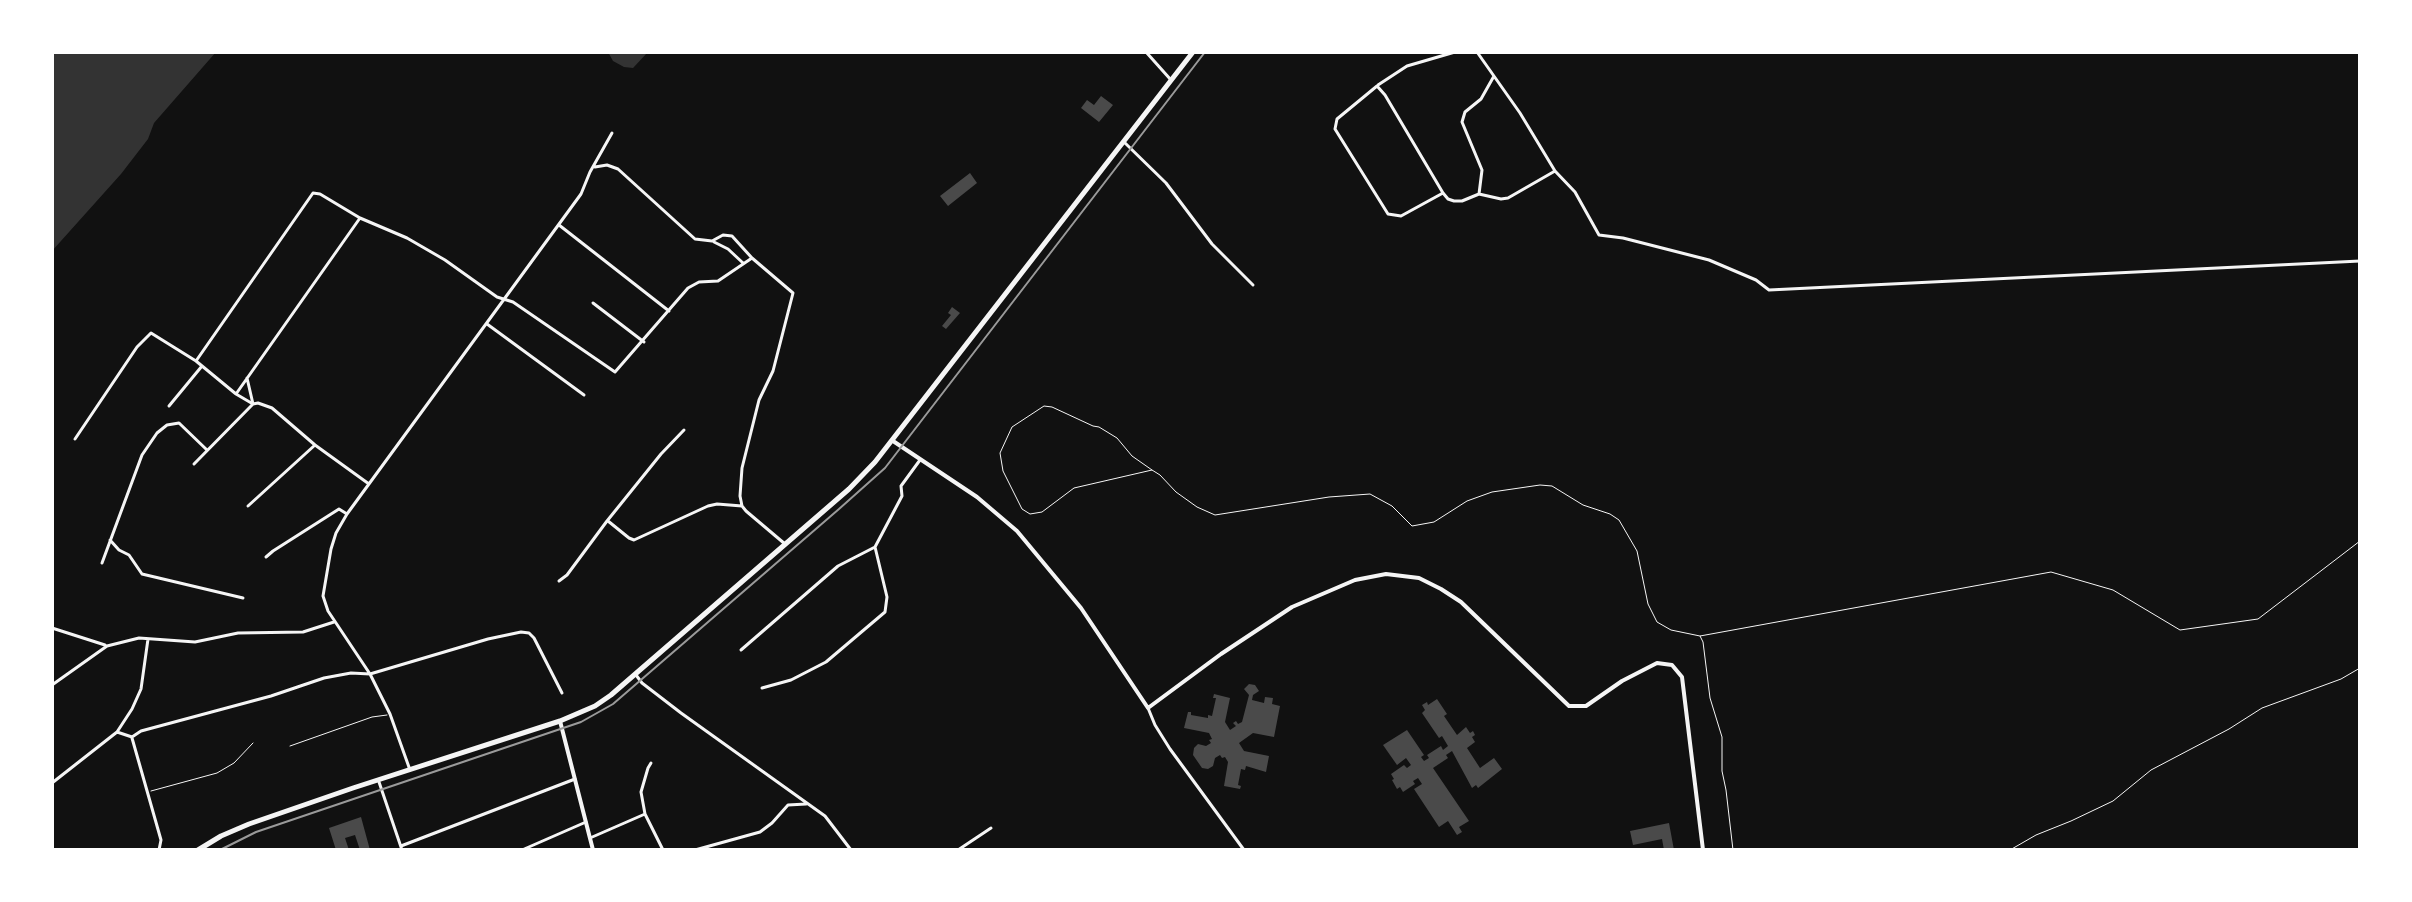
<!DOCTYPE html>
<style>
body{margin:0}
#map{position:relative;width:2412px;height:902px;overflow:hidden;background:#111;font-family:"DM Sans",sans-serif}
canvas{display:block}
.frame{position:absolute;inset:0;border:54px solid #fff;pointer-events:none}
</style>
<div id="map">
<canvas width="2412" height="902"></canvas>
<div class="frame"></div>
</div>
<script>
const context = document.querySelector('canvas').getContext('2d');
context.lineJoin = 'round';
function fillPath(path, color) { context.fillStyle = color; context.fill(path, 'evenodd'); }
const poly = rows => new Path2D(rows.map(r => 'M' + r).join(''));
function trace(path, color, width, dash) { context.strokeStyle = color; context.lineWidth = width; context.lineCap = dash ? 'butt' : 'round'; context.setLineDash(dash || []); context.stroke(path); }
const water = poly([
 [52,52,216,52,154,123,148,139,121,174,52,251],
 [608,52,648,52,633,68,624,67,613,61]
]);
const building = poly([
 [1101,96,1113,105,1099,122,1081,108,1087,100,1094,105],
 [970,173,977,183,948,206,940,196],
 [952,307,960,313,946,329,942,326,951,315,948,313],
 [1249,684,1255,685,1259,691,1253,695,1252,700,1264,703,1265,697,1273,698,1272,704,1280,706,1274,737,1253,733,1239,743,1244,751,1269,756,1266,772,1246,766,1245,770,1241,769,1238,785,1241,786,1240,789,1224,786,1228,762,1225,757,1222,758,1220,755,1215,758,1213,766,1208,769,1202,768,1193,755,1194,748,1198,744,1206,746,1211,743,1209,740,1212,739,1209,733,1184,728,1188,712,1191,712,1191,715,1208,718,1208,715,1212,716,1216,698,1213,698,1214,694,1230,698,1225,722,1230,730,1236,726,1233,723,1236,721,1238,724,1242,722,1249,695,1244,689],
 [1437,699,1447,714,1444,716,1457,735,1466,727,1470,733,1473,731,1475,735,1472,737,1475,742,1467,748,1480,768,1494,758,1502,769,1478,788,1476,785,1472,788,1452,751,1446,755,1448,758,1433,768,1469,821,1459,827,1462,832,1457,835,1448,821,1439,827,1414,789,1422,784,1418,778,1413,781,1415,784,1403,792,1400,787,1397,789,1392,780,1394,779,1391,774,1404,765,1407,768,1411,765,1406,758,1397,765,1383,745,1407,730,1424,755,1421,757,1424,761,1429,758,1427,755,1441,746,1443,750,1448,746,1442,736,1439,738,1422,713,1425,710,1422,705,1427,702,1428,705],
 [361,817,370,850,360,850,355,835,345,838,349,850,336,850,329,828],
 [1669,823,1674,850,1664,850,1662,839,1633,845,1630,831]
]);
const path = poly([
 [1152,470,1132,456,1117,438,1099,427,1093,426,1052,407,1044,406,1012,427,1000,453,1003,471,1022,509,1030,514,1042,512,1074,488,1152,470,1160,475,1176,492,1197,507,1215,515,1329,497,1370,494,1392,506,1412,526,1434,522,1467,501,1492,492,1540,485,1552,486,1583,505,1610,514,1619,520,1637,551,1648,604,1657,622,1671,630,1700,636],
 [1733,850,1726,790,1722,771,1722,737,1710,698,1703,642,1700,636,2051,572,2113,590,2180,630,2258,619,2360,541],
 [2010,850,2036,835,2071,821,2113,801,2151,770,2229,729,2262,708,2341,679,2360,668]
]);
const service = poly([
 [290,746,372,717,387,715],
 [151,791,217,773,234,763,253,743]
]);
const minor = poly([
 [1146,52,1171,80],
 [1477,52,1520,113,1555,171,1575,192,1599,235,1623,238,1709,260,1756,280,1769,290,2360,261],
 [1378,85,1407,66,1455,52],
 [1124,142,1166,183,1212,244,1253,285],
 [595,167,607,165,618,169,695,239,712,241,723,235,732,236,752,258],
 [1443,193,1401,216,1388,214,1335,129,1337,119,1377,86,1385,95,1443,193,1448,199,1454,201,1462,201,1479,194,1501,199,1508,198,1555,171],
 [1479,194,1482,170,1462,122,1465,112,1481,99,1494,76],
 [559,225,669,311],
 [714,242,728,249,743,263],
 [593,303,644,342],
 [487,324,584,395],
 [196,361,313,193,320,194,360,218,407,238,445,260,497,297,513,302,615,372,688,288,699,282,718,281,752,258,793,293,773,371,759,400,742,468,740,496,742,506,746,511,785,544],
 [236,394,360,218],
 [169,406,202,366],
 [75,439,137,347,151,333,196,361,236,394,253,404,247,378],
 [194,464,253,404,258,403,272,408,315,445,369,484],
 [248,506,315,445],
 [608,521,629,538,634,540,708,506,717,504,742,506],
 [110,540,119,550,129,555,142,574,243,598],
 [266,557,273,551,339,509,347,514],
 [102,563,142,455,157,433,167,425,179,423,207,450],
 [559,581,567,575,607,521,661,454,684,430],
 [52,628,105,645],
 [741,650,838,566,875,547,902,496,901,486,920,460],
 [636,675,642,683,681,713,825,816,851,850],
 [52,685,107,646,139,638,195,642,238,633,303,632,334,622],
 [762,688,791,680,826,662,885,612,887,597,875,547],
 [1148,708,1155,725,1170,749,1244,850],
 [117,732,132,709,141,689,148,639],
 [132,738,161,840,159,850],
 [651,763,648,768,641,792,645,814,663,850],
 [410,770,390,714,370,674,328,611,323,596,331,549,336,533,347,514,581,194,590,172,612,133],
 [379,782,402,850],
 [52,783,117,732,132,737,141,731,271,696,324,678,351,673,370,674,488,639,521,632,529,633,534,638,562,693],
 [590,838,645,814],
 [401,846,575,779],
 [522,850,586,822],
 [695,850,760,832,772,823,788,805,806,804],
 [958,850,991,828]
]);
const tertiary = poly([
 [893,441,977,497,1017,531,1081,608,1148,708,1221,654,1292,607,1355,580,1386,574,1419,578,1441,589,1461,602,1569,706,1586,706,1622,681,1657,663,1672,665,1682,677,1703,850],
 [560,721,593,850]
]);
const trunk = poly([
 [198,850,221,836,249,824,353,788,560,721,595,706,611,695,849,489,875,462,1193,52]
]);
const tram = poly([
 [220,850,256,832,581,722,613,704,839,509,885,468,1205,52]
]);
fillPath(water, '#333');
fillPath(building, '#4a4a4a');
trace(path, '#f5f5f5', 1);
trace(service, '#f5f5f5', 1);
trace(minor, '#f5f5f5', 3);
trace(tertiary, '#f5f5f5', 4);
trace(trunk, '#f5f5f5', 5);
trace(tram, '#9a9a9a', 2);
</script>
